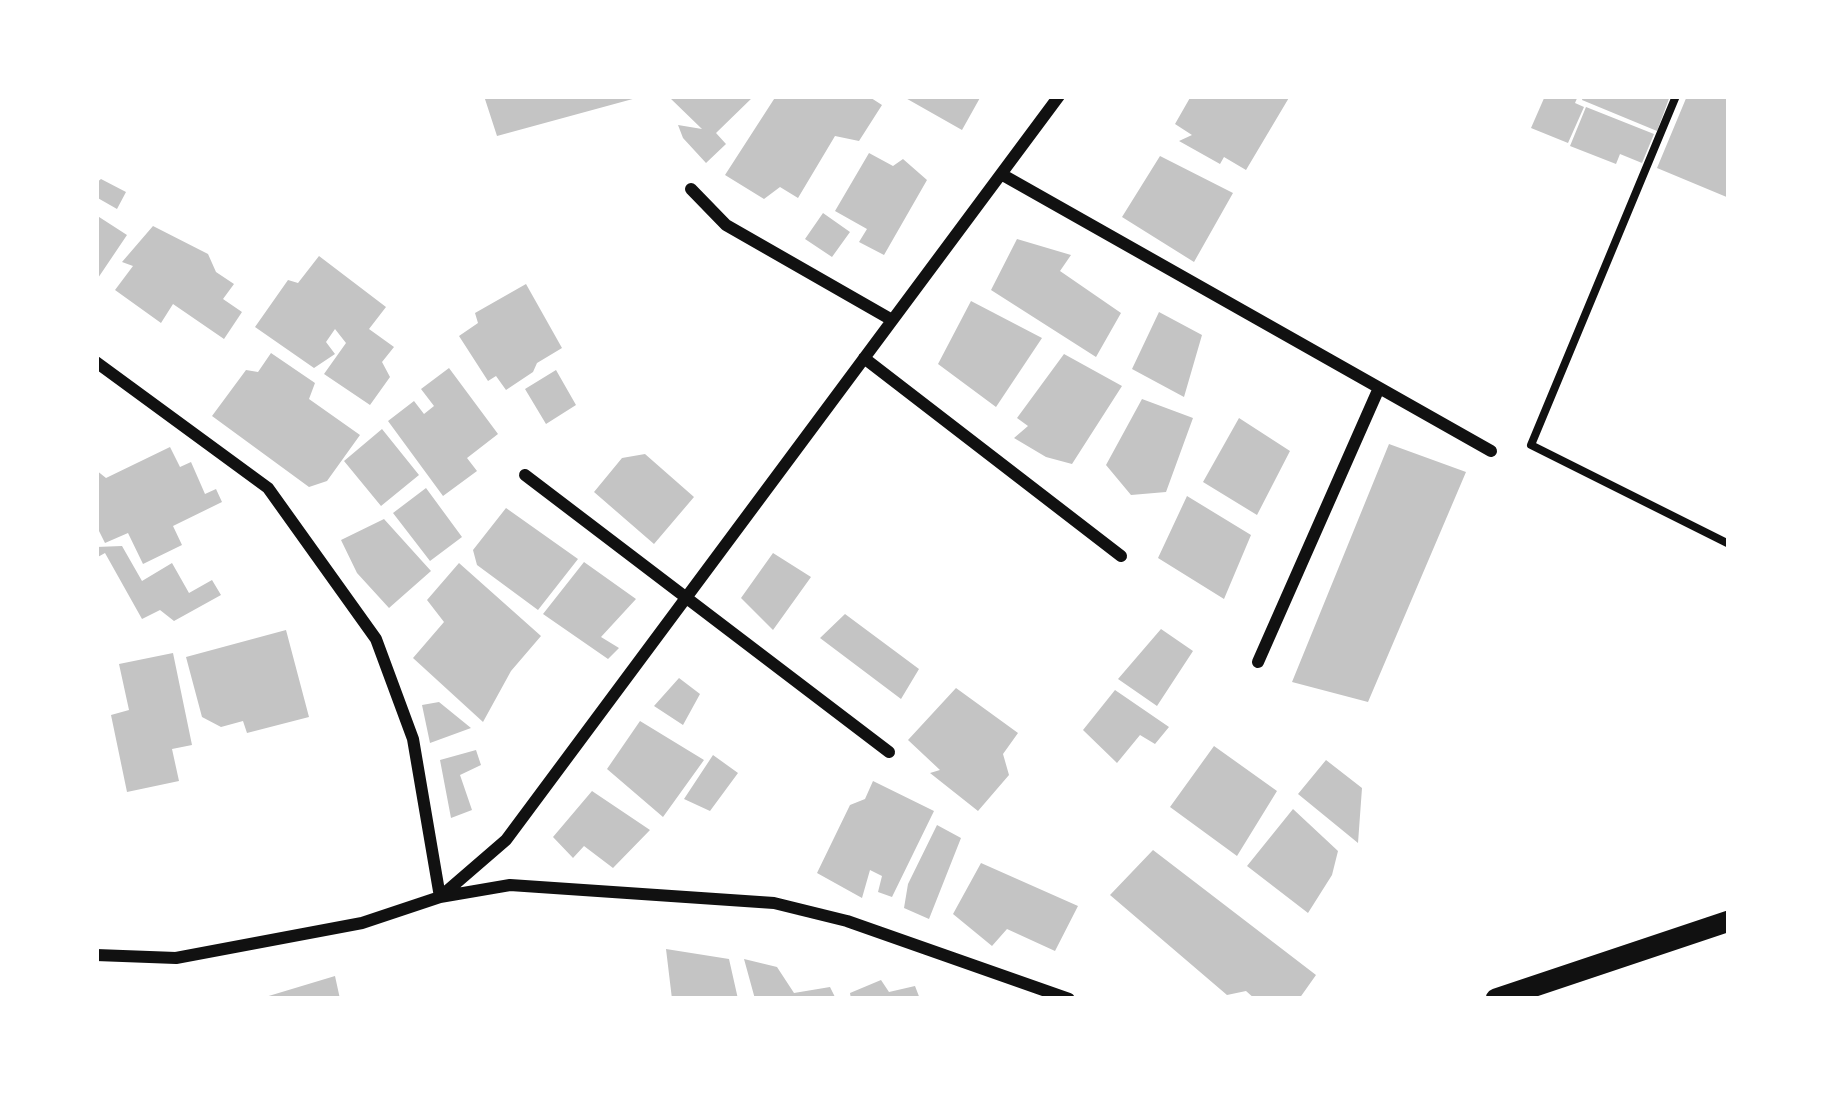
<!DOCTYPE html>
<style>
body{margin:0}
#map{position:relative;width:1825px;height:1095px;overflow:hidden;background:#fff;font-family:Inter,sans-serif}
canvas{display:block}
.frame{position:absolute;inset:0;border:99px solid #fff;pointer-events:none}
</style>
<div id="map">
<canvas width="1825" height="1095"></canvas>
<div class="frame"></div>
</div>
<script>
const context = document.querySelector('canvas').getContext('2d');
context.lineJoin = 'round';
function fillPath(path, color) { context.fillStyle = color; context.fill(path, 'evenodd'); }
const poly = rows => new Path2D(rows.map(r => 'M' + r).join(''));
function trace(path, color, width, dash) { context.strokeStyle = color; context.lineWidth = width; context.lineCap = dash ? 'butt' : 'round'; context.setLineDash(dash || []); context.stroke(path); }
const building = poly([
 [484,96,640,96,640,97,497,136],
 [672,96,754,96,716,133,726,144,706,163,683,138,678,125,702,129,670,98],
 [776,96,868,96,882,105,859,141,835,136,798,198,780,187,764,199,725,175],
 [902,96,981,96,962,130],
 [1191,96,1290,96,1246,170,1224,157,1220,164,1179,141,1192,135,1175,124],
 [1545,96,1578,96,1575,103,1584,107,1568,143,1531,128],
 [1583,96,1670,96,1657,131,1582,100],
 [1687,96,1729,96,1729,198,1657,168],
 [1586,107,1654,134,1642,163,1620,154,1616,164,1570,146],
 [869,153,893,166,903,159,927,180,884,255,859,242,867,229,835,211],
 [1160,156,1233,193,1194,262,1122,217],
 [101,179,126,192,117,209,96,197,96,183],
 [823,213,850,232,832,257,805,239],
 [96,215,127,235,96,281],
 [153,226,208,254,216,272,234,284,223,299,242,312,224,339,173,304,161,323,115,290,133,266,122,262],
 [1017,239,1071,255,1060,271,1121,313,1096,357,991,290],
 [319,256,386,307,369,329,394,347,382,362,390,377,370,405,324,374,346,343,335,329,326,342,335,354,314,368,255,327,288,280,298,283],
 [526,284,562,348,537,363,533,372,506,390,496,376,488,381,459,336,478,323,475,313],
 [971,301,1042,338,996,407,938,364],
 [1159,312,1202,335,1184,397,1132,369],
 [271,353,315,383,309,399,360,435,327,481,309,487,212,416,246,370,258,372],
 [1064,354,1122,386,1072,464,1046,457,1014,438,1028,426,1017,418],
 [449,368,498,434,467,458,477,471,443,496,388,421,414,401,424,414,434,406,421,389],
 [556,370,576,405,546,424,525,389],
 [1142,399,1193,418,1166,492,1131,495,1106,465],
 [1239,418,1290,451,1257,515,1203,482],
 [382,429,419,475,381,506,344,461],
 [1389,444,1466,472,1368,702,1292,682],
 [170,447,180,467,191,462,205,494,216,489,222,502,173,526,182,545,143,564,128,533,105,543,96,525,96,470,106,478],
 [645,454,694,497,654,544,594,492,622,458],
 [426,488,462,537,430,561,393,513],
 [1187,496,1251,535,1224,599,1158,558],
 [506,508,578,559,538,610,477,565,473,550],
 [384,519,431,571,389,608,357,573,341,540],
 [122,546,142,581,172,563,189,593,212,580,221,595,174,621,160,610,142,619,105,553,96,558,96,547],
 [773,553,811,577,773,630,741,598],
 [584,562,636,599,601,637,619,648,608,659,543,614],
 [459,563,541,636,511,671,483,722,413,658,444,622,427,600],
 [845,614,919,669,901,699,820,638],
 [1161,629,1193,651,1157,706,1118,679],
 [286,630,309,717,247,733,243,721,221,727,202,717,186,657],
 [173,653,192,745,172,749,179,781,127,792,111,715,129,710,119,664],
 [679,678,700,694,683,725,654,706],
 [956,688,1018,733,1003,754,1009,775,978,811,930,773,940,770,908,740],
 [1115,690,1169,727,1155,744,1140,735,1117,763,1083,730],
 [439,702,471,728,430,743,422,705],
 [640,721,704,760,663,817,607,769],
 [1214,746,1277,791,1237,856,1170,807],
 [476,750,481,765,460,775,472,810,451,818,440,760],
 [713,755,738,773,710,811,684,799],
 [1326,760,1362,788,1358,843,1298,794],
 [873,781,934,811,892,897,878,892,882,876,870,870,862,898,817,873,850,805,865,799],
 [592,791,650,830,613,868,584,846,573,858,553,837],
 [1293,809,1338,851,1332,875,1308,913,1247,866],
 [937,825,961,838,929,919,904,908,908,884],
 [1153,850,1316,975,1299,999,1255,999,1246,991,1227,995,1110,895],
 [981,863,1078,906,1055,951,1007,929,992,946,953,914],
 [666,949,729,959,738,999,672,999],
 [744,959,777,967,794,993,830,987,836,999,755,999],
 [335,976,340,999,262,999,262,998],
 [881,980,889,992,915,986,920,999,851,999,850,993]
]);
const path = poly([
 [1676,96,1531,445,1729,544]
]);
const minor = poly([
 [1001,174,1491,451],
 [691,189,726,225,892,320],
 [864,358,1121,556],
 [96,362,268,488,376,639,413,739,440,897],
 [525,475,889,752],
 [1258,662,1379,388],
 [440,897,506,840,1059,96],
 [96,955,176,958,362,923,440,897,510,885,774,903,847,921,1069,999]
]);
const tertiary = poly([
 [1496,999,1729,921]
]);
fillPath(building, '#c4c4c4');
trace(path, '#111', 8);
trace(minor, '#111', 12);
trace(tertiary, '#111', 21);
</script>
